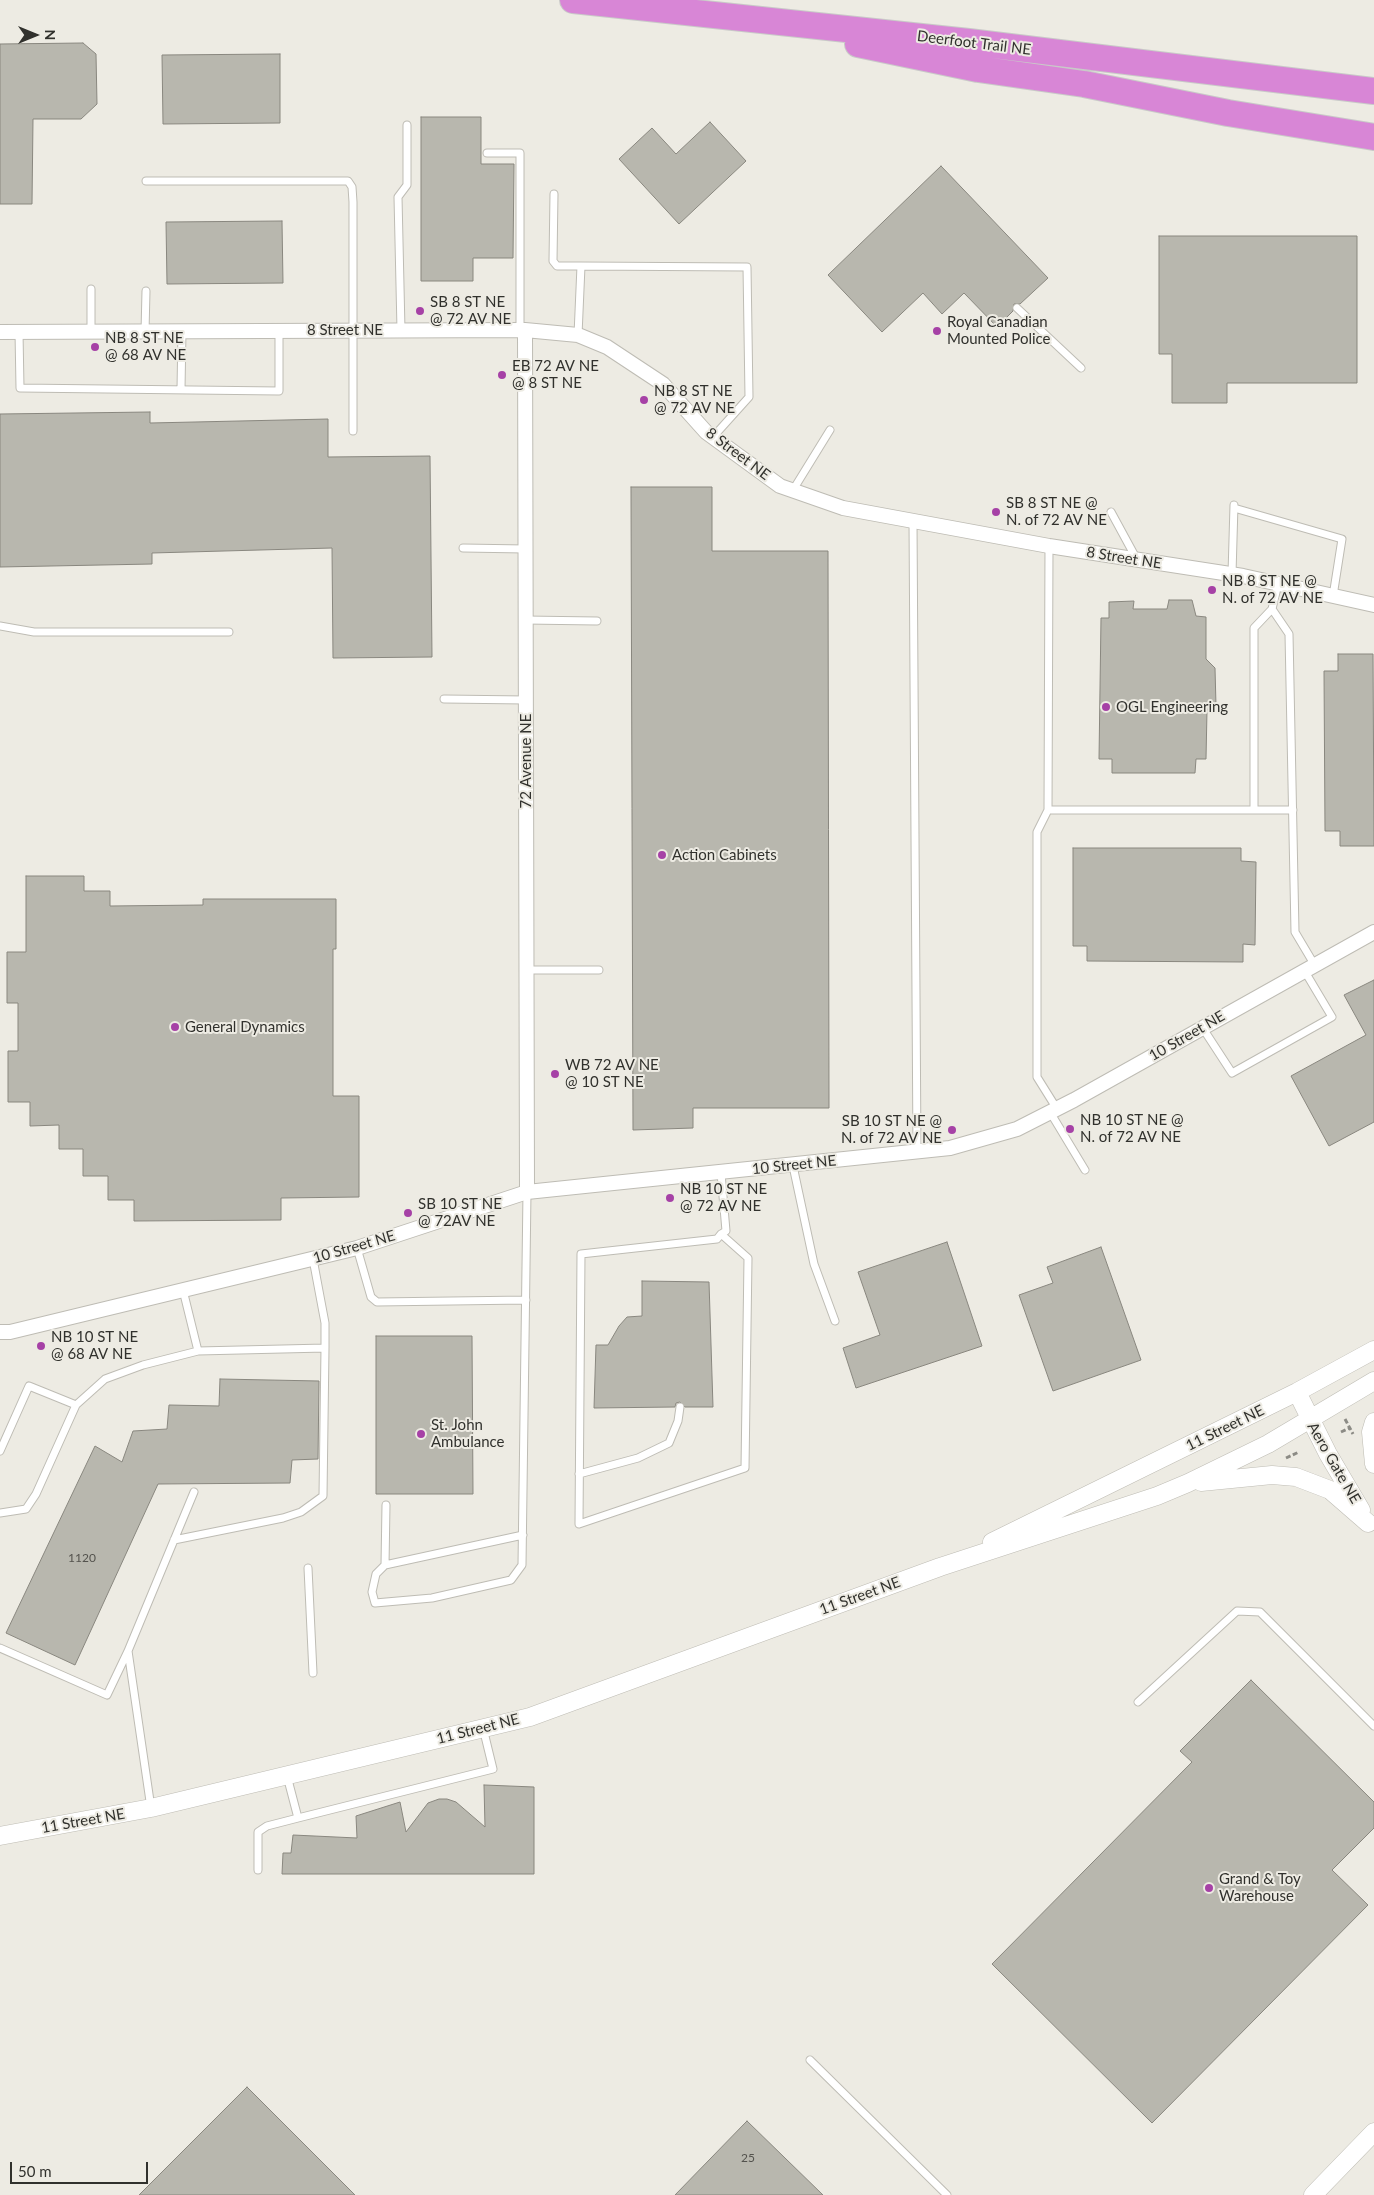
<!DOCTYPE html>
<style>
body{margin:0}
#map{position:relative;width:1374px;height:2195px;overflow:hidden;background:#edebe3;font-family:Lato,sans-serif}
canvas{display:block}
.north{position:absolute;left:10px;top:10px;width:50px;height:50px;-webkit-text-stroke:4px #edebe3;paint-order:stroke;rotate:90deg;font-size:14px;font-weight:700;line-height:20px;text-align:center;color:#31312d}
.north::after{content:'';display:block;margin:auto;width:18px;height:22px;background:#31312d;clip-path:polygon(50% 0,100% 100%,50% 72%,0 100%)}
.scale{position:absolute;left:10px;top:2162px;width:138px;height:22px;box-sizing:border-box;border:2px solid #31312d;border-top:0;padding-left:6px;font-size:15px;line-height:18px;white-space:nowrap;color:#31312d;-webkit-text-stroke:4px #edebe3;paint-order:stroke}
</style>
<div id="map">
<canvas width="1374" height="2195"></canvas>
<div class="north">N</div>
<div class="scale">50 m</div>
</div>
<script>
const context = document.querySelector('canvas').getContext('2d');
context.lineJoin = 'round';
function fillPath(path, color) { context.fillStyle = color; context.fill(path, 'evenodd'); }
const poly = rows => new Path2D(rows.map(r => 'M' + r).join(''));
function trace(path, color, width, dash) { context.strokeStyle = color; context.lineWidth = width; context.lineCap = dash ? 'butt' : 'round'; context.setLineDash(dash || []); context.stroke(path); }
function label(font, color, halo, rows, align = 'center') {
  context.font = font + ' Lato,sans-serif'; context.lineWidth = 4; context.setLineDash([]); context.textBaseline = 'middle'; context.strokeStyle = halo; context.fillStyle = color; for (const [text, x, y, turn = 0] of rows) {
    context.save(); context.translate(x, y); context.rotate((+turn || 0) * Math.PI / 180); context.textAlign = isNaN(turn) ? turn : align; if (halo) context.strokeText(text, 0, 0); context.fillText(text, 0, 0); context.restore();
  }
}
const building = poly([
 [83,43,96,54,97,104,81,119,33,119,32,204,0,204,0,44,83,43],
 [280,54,280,123,163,124,162,55,280,54],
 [421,117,481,117,481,164,514,164,513,258,473,258,473,281,421,281,421,117],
 [710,122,746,161,679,224,619,159,652,128,676,154,710,122],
 [941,166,1048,278,1020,304,1014,304,1013,311,997,327,964,293,942,314,923,293,882,332,828,275,941,166],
 [282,221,283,283,167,284,166,222,282,221],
 [1159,236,1357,236,1357,383,1227,383,1227,403,1172,403,1172,354,1159,354,1159,236],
 [150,412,150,423,328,419,328,457,430,456,432,657,333,658,332,548,152,553,152,564,0,567,0,414,150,412],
 [631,487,712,487,712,551,828,551,829,1108,693,1108,693,1128,633,1130,631,487],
 [1169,600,1192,600,1196,616,1206,617,1206,659,1215,668,1216,706,1207,710,1206,759,1196,759,1195,773,1112,773,1112,759,1099,759,1101,618,1109,618,1109,602,1134,601,1133,609,1167,609,1169,600],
 [1338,654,1373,654,1374,846,1340,846,1340,831,1325,831,1324,671,1338,671,1338,654],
 [1073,848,1241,848,1241,861,1256,862,1255,945,1243,944,1243,962,1087,961,1087,946,1073,946,1073,848],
 [26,876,84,876,84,891,110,891,110,906,203,905,203,899,336,899,336,949,333,949,333,1096,359,1096,359,1197,281,1198,281,1220,134,1221,134,1200,108,1200,108,1176,83,1176,83,1149,59,1149,59,1125,30,1126,30,1102,8,1102,8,1051,18,1051,18,1003,7,1003,7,952,26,952,26,876],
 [1374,980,1374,1122,1329,1146,1291,1076,1366,1035,1344,995,1374,980],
 [947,1242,982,1346,856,1388,843,1348,880,1335,858,1272,947,1242],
 [1101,1247,1141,1360,1053,1391,1019,1295,1053,1283,1047,1267,1101,1247],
 [642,1281,709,1282,713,1407,685,1407,680,1402,676,1403,675,1407,594,1408,596,1345,608,1345,619,1326,627,1317,642,1316,642,1281],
 [376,1336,472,1336,473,1494,376,1494,376,1336],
 [220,1379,319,1381,318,1459,292,1460,290,1483,158,1484,75,1665,6,1633,95,1446,122,1462,133,1431,167,1429,169,1405,219,1406,220,1379],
 [1251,1680,1374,1802,1374,1828,1332,1870,1368,1905,1152,2123,992,1964,1192,1762,1180,1751,1251,1680],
 [484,1785,534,1787,534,1874,282,1874,283,1853,291,1853,293,1835,357,1838,356,1816,400,1802,406,1832,428,1803,439,1799,447,1799,456,1802,485,1827,484,1785],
 [247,2087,355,2195,139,2195,247,2087],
 [747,2121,823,2195,675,2195,747,2121]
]);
const path = poly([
 [1345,1419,1353,1434],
 [1341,1432,1350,1428],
 [1286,1458,1299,1452]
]);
const service = poly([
 [487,153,520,153,520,330],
 [146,181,348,181,352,187,353,202,353,431],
 [554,194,553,261,557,266,581,266],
 [91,289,91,332],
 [1017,308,1081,368],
 [401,330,398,197,407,185,407,125],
 [19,332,20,388,279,391,279,330],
 [145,332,146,291],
 [578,335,581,266,747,267,749,397,713,437],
 [181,389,182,332],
 [793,490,830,430],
 [1234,508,1342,539,1333,596],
 [1111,512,1136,558],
 [913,521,917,1152],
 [1049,546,1048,810,1037,832,1037,1077,1057,1109],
 [463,548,525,549],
 [1232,574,1234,505],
 [1278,584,1272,609,1289,634,1295,932,1314,964],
 [525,620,597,621],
 [0,626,34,632,229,632],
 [444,699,526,700],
 [1048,810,1293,810],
 [1254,810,1254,628,1272,609],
 [526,970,599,970],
 [1202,1027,1232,1073,1332,1017,1304,970],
 [1050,1112,1085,1170],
 [793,1166,814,1264,835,1321],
 [721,1173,726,1231,721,1234,717,1239,581,1254,579,1524,745,1468,748,1258,721,1234],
 [357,1248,371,1297,377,1302,526,1300],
 [313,1259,325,1323,325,1348],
 [183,1290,198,1351],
 [0,1451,29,1386,76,1405,105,1379,143,1365,198,1351,325,1348,323,1496,301,1512,283,1518,174,1540],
 [579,1474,638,1458,669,1443,678,1421,680,1407],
 [0,1513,26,1509,36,1494,76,1405],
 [523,1535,385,1565,376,1574,372,1592,375,1603,432,1598,511,1580,522,1565,527,1192],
 [385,1565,386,1505],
 [308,1568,313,1673],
 [0,1648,107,1695,128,1651],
 [1138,1702,1237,1611,1260,1612,1374,1726],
 [287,1776,298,1818,493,1769,483,1728],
 [151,1808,128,1651,194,1492],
 [258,1870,258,1832,267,1826,298,1818],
 [810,2060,947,2195]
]);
const minor = poly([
 [525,330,527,1192],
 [0,332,525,330,578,335,607,347,663,384,706,432,780,486,843,508,1049,546,1243,576,1374,605],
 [0,1332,10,1332,357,1248,527,1192,950,1148,1017,1129,1074,1100,1374,932]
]);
const tertiary = poly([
 [1297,1392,1328,1454,1361,1510],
 [1374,1422,1371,1432,1374,1464],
 [1201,1482,1272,1475,1296,1477,1330,1490,1368,1523],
 [992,1542,1297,1392,1374,1350],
 [0,1836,151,1808,530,1717,940,1567,1157,1496,1188,1483,1268,1444,1374,1381],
 [1313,2195,1374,2132]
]);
const motorway = poly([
 [573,0,969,42,1374,91],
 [858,44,978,69,1084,84,1228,113,1374,137]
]);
const markers = [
 [420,311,5,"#a641a6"],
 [937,331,5,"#a641a6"],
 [95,347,5,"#a641a6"],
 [502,375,5,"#a641a6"],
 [644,400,5,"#a641a6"],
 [996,512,5,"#a641a6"],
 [1212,590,5,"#a641a6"],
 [1106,707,5,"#a641a6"],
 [662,855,5,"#a641a6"],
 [175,1027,5,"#a641a6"],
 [555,1074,5,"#a641a6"],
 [1070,1129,5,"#a641a6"],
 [952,1130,5,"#a641a6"],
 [670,1198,5,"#a641a6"],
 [408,1213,5,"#a641a6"],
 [41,1346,5,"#a641a6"],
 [421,1434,5,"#a641a6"],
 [1209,1888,5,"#a641a6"]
];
const numberNames = [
 ["1120",82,1558],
 ["25",748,2158]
];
const streetNames = [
 ["Deerfoot Trail NE",974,43,7],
 ["8 Street NE",345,330],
 ["8 Street NE",738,454,37],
 ["8 Street NE",1124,558,9],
 ["72 Avenue NE",526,761,-90],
 ["10 Street NE",1187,1036,-30],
 ["10 Street NE",794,1165,-6],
 ["10 Street NE",354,1247,-16],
 ["11 Street NE",1225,1428,-26],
 ["Aero Gate NE",1334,1463,60],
 ["11 Street NE",860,1596,-20],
 ["11 Street NE",478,1729,-14],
 ["11 Street NE",83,1821,-10]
];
const poiNames = [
 ["SB 8 ST NE",430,302],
 ["@ 72 AV NE",430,319],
 ["Royal Canadian",947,322],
 ["Mounted Police",947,339],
 ["NB 8 ST NE",105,338],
 ["@ 68 AV NE",105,355],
 ["EB 72 AV NE",512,366],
 ["@ 8 ST NE",512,383],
 ["NB 8 ST NE",654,391],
 ["@ 72 AV NE",654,408],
 ["SB 8 ST NE @",1006,503],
 ["N. of 72 AV NE",1006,520],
 ["NB 8 ST NE @",1222,581],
 ["N. of 72 AV NE",1222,598],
 ["OGL Engineering",1116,707],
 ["Action Cabinets",672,855],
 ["General Dynamics",185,1027],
 ["WB 72 AV NE",565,1065],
 ["@ 10 ST NE",565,1082],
 ["NB 10 ST NE @",1080,1120],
 ["N. of 72 AV NE",1080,1137],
 ["SB 10 ST NE @",942,1121,"right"],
 ["N. of 72 AV NE",942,1138,"right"],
 ["NB 10 ST NE",680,1189],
 ["@ 72 AV NE",680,1206],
 ["SB 10 ST NE",418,1204],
 ["@ 72AV NE",418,1221],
 ["NB 10 ST NE",51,1337],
 ["@ 68 AV NE",51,1354],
 ["St. John",431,1425],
 ["Ambulance",431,1442],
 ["Grand & Toy",1219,1879],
 ["Warehouse",1219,1896]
];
fillPath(building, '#b8b7ae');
trace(building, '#89877f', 1);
trace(service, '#bebcb4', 9);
trace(minor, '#bebcb4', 16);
trace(tertiary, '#bebcb4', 19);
trace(motorway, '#c9c9c8', 28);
trace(path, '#8c8b85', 3, [5, 2.5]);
trace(service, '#fff', 7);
trace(minor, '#fff', 14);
trace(tertiary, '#fff', 18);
trace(motorway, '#d886d6', 26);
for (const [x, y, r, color] of markers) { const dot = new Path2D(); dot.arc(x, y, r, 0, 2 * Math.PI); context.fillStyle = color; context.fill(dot); trace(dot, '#edebe3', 2); }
label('12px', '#53524d', null, numberNames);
label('15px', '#31312d', '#edebe3', streetNames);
label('15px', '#31312d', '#edebe3', poiNames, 'left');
</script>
